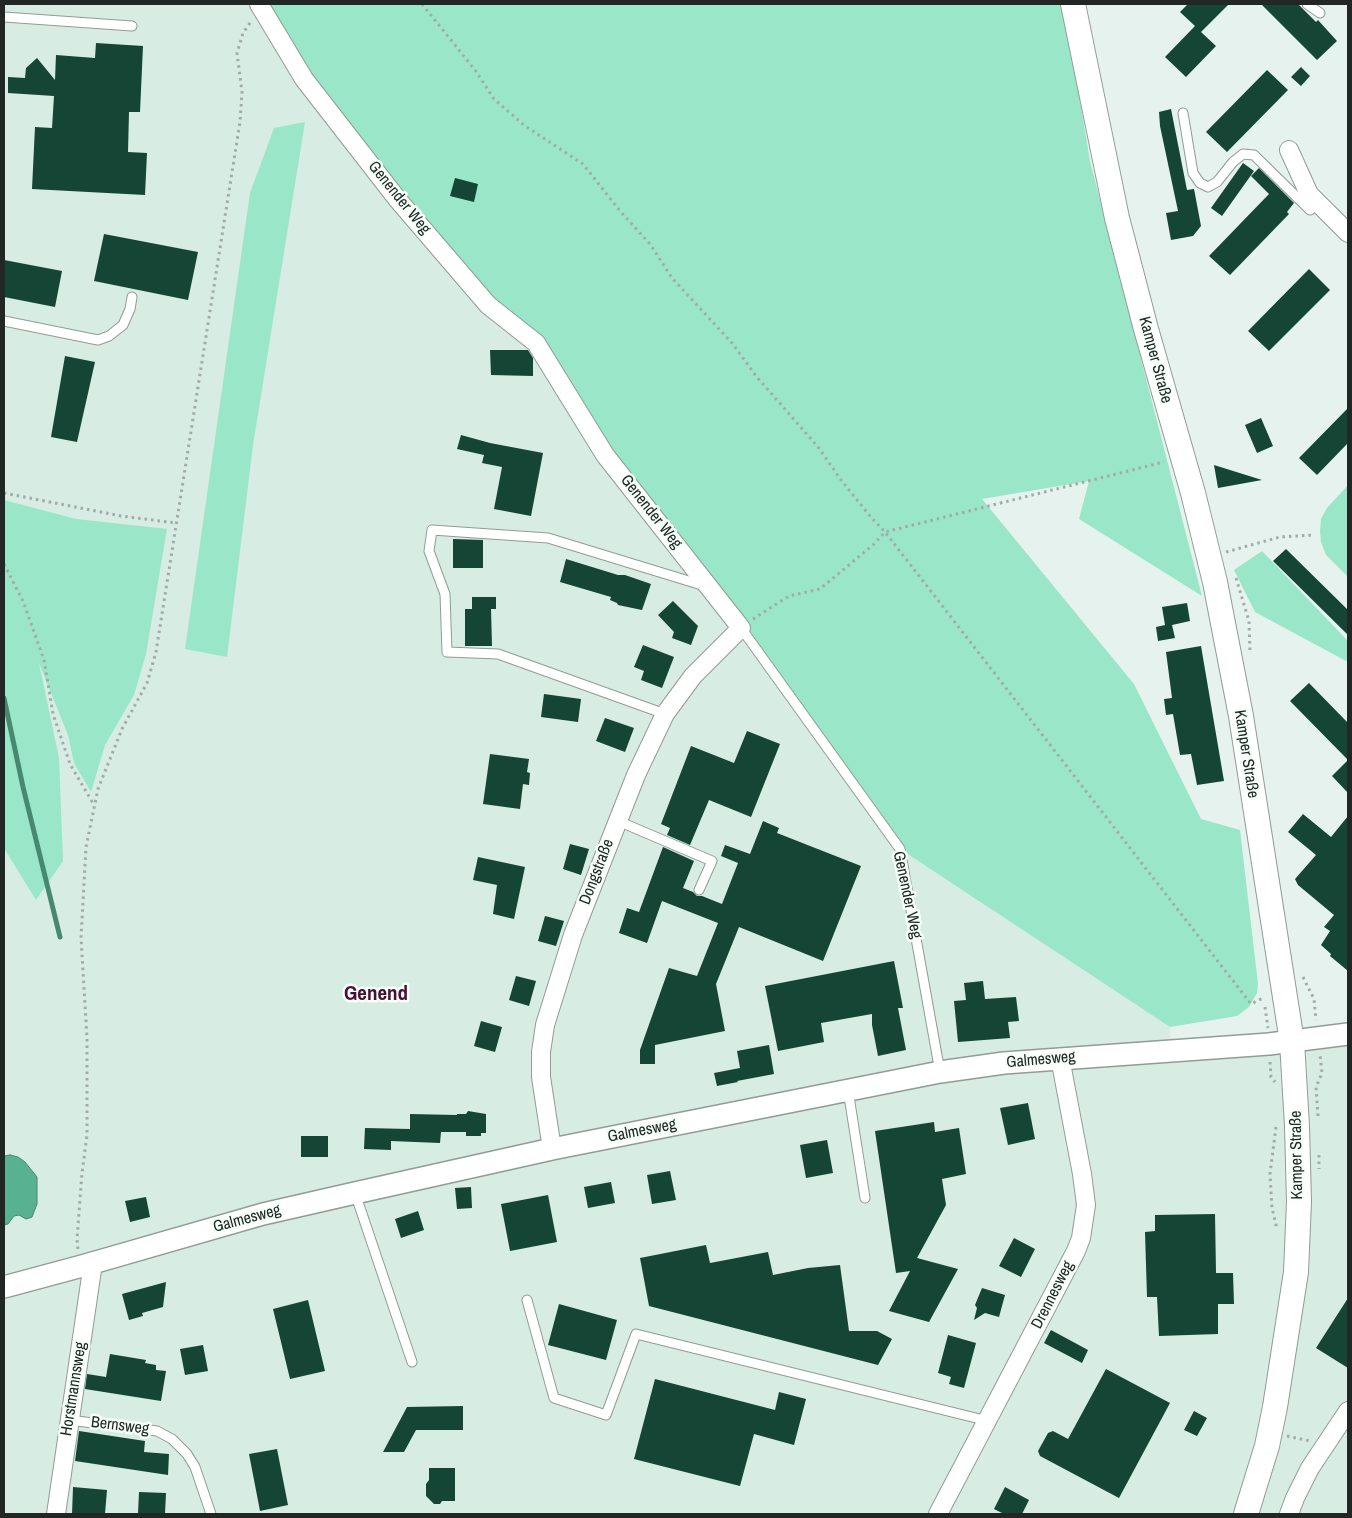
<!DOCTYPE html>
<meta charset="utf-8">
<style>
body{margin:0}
#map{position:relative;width:1352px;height:1518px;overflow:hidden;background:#e6f2ed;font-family:"Archivo Narrow",sans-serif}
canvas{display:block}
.frame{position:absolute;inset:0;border:5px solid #222725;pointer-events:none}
</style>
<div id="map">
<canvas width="1352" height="1518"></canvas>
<div class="frame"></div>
</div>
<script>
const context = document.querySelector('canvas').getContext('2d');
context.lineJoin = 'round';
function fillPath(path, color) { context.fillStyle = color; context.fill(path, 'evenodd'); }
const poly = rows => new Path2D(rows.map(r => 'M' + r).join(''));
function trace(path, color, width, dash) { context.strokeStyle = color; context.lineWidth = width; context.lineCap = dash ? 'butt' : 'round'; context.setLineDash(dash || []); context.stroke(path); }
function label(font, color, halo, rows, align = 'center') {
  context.font = font + ' "Archivo Narrow",sans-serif'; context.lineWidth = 5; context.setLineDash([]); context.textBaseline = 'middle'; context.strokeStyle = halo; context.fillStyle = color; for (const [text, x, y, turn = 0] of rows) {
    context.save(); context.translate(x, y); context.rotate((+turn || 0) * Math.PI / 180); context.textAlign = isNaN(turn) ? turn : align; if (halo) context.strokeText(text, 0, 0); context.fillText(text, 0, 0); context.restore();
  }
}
const built = poly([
 [4,4,249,4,302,82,536,343,710,588,900,849,1170,1027,1171,1053,1348,1038,1348,1514,4,1514]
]);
const green = poly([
 [259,4,1064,4,1090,161,1202,596,1079,519,1089,481,982,499,1134,684,1201,819,1240,830,1258,984,1257,993,1249,1007,1237,1016,1170,1027,900,849,710,588,536,343,398,200],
 [305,122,253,445,227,657,185,649,250,193,274,128],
 [1348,485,1348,577,1326,555,1321,542,1320,531,1321,519,1327,508],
 [4,500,76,519,167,529,146,654,134,695,105,745,91,792,74,763,68,735,39,663,59,758,63,861,36,900,4,848],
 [1262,551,1348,641,1348,659,1346,661,1255,612,1234,570]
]);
const water = poly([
 [10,1155,18,1157,25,1162,37,1177,37,1204,32,1217,26,1219,19,1215,14,1216,8,1224,4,1225,4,1156,10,1155]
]);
const stream = poly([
 [4,698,23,787,60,937]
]);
const building = poly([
 [1188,4,1229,4,1201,32,1216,46,1186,77,1165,57,1195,26,1180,12],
 [1261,4,1298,4,1316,22,1318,20,1337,41,1317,60],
 [96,43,143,46,140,112,129,112,128,152,147,153,145,195,32,189,35,127,52,128,54,96,8,93,8,77,25,78,26,68,37,58,55,80,56,55,95,58],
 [1301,67,1310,76,1301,86,1291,77],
 [1267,70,1288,90,1227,152,1206,132],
 [1171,109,1187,190,1194,189,1201,226,1193,236,1171,240,1166,213,1178,211,1160,126,1159,112],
 [1243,163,1254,171,1222,216,1211,208],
 [1259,168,1294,203,1287,212,1289,214,1230,275,1209,256,1269,194,1251,176],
 [455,178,478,184,474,202,450,196],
 [104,234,198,252,188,300,94,281],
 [4,260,62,271,55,307,4,297],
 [1309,269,1330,290,1269,351,1248,331],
 [490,350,528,350,533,358,533,376,491,375],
 [65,356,95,362,77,442,51,437],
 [1348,408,1348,443,1317,475,1299,458],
 [1261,418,1273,446,1257,453,1245,425],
 [461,435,490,443,543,453,531,516,494,509,502,467,482,463,484,455,457,449],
 [1214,465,1262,480,1218,488],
 [453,539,483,540,483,568,453,568],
 [1286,549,1348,610,1348,635,1273,561],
 [566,559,618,575,625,575,651,584,642,610,618,605,617,603,610,600,611,597,560,582],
 [472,597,496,597,496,609,491,609,492,646,465,646,465,609,472,609],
 [673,601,698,626,691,645,672,638,674,632,658,615],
 [1187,603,1190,621,1172,625,1175,638,1158,641,1156,627,1165,625,1162,607],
 [643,645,674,657,662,688,641,680,644,671,634,667],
 [1201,646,1224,781,1197,785,1191,754,1180,755,1173,714,1166,715,1164,699,1172,698,1166,652],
 [1309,683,1348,723,1348,793,1332,776,1348,760,1290,701],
 [544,694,581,699,578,722,541,717],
 [605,718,634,728,625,752,596,741],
 [747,731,780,744,751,817,709,800,690,845,667,835,670,828,661,824,691,746,734,763],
 [490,754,529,759,527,772,530,773,529,785,523,784,520,809,483,804],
 [1303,814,1331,837,1348,816,1348,971,1330,956,1331,954,1321,945,1330,931,1324,927,1334,915,1298,885,1295,879,1316,855,1288,832],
 [763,821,779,828,777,833,861,866,823,961,739,927,716,984,725,1031,655,1045,655,1064,640,1064,640,1050,669,968,697,976,718,923,662,901,647,943,619,933,627,908,639,912,663,847,694,861,683,888,693,892,697,896,702,896,722,904,738,863,721,856,725,845,750,854],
 [570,844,589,849,581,875,563,869],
 [478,857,525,867,514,919,493,914,497,885,473,880],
 [545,916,564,921,556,946,538,941],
 [894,961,903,1008,898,1008,906,1050,878,1056,872,1025,872,1014,821,1023,824,1042,778,1051,765,986],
 [516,976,536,981,529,1006,509,1000],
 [983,981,985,999,1016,997,1019,1021,1008,1022,1010,1038,958,1042,954,1001,966,1000,964,983],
 [481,1021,502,1027,495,1052,474,1046],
 [769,1045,774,1074,737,1081,738,1082,717,1086,714,1073,740,1068,737,1051],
 [1028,1103,1035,1139,1008,1145,1000,1108],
 [468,1111,486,1114,486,1133,481,1133,481,1136,466,1136,466,1132,441,1132,440,1143,391,1141,391,1150,364,1149,365,1128,410,1129,410,1114,457,1115,457,1114,466,1114],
 [934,1122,935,1132,959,1128,966,1174,942,1179,946,1205,917,1258,958,1269,929,1322,889,1311,910,1271,896,1273,875,1131],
 [301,1136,328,1136,328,1157,301,1157],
 [827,1140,833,1173,806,1178,800,1145],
 [670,1171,676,1200,652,1204,647,1175],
 [611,1182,615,1203,588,1208,584,1187],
 [471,1187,472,1208,457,1209,455,1188],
 [548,1195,557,1242,510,1251,501,1204],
 [146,1197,150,1217,130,1222,125,1201],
 [418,1211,424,1230,401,1238,395,1219],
 [1215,1214,1216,1273,1233,1273,1234,1304,1218,1304,1218,1334,1159,1336,1157,1297,1147,1297,1145,1232,1155,1231,1155,1215],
 [1014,1238,1035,1249,1021,1277,999,1266],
 [706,1245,710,1263,768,1252,773,1275,808,1268,840,1265,849,1331,877,1331,892,1339,878,1365,649,1306,640,1258],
 [166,1282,163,1307,142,1313,143,1316,129,1320,122,1294],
 [982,1288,1005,1295,999,1317,985,1313,974,1320,977,1308,975,1305],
 [1348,1298,1348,1368,1316,1348],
 [308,1300,325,1371,290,1379,273,1309],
 [559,1304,617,1320,606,1360,548,1345],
 [1051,1330,1088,1350,1082,1363,1044,1343],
 [948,1335,976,1343,964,1388,949,1384,951,1377,938,1373],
 [203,1345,208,1371,185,1375,180,1349],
 [110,1354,146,1360,145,1363,156,1365,156,1370,166,1371,161,1401,85,1389,87,1374,106,1377],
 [1106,1369,1170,1403,1119,1498,1040,1456,1038,1451,1048,1433,1053,1431,1068,1439],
 [655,1379,775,1410,779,1392,806,1399,794,1445,754,1434,740,1486,634,1459],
 [463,1406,463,1430,416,1430,404,1452,383,1452,407,1407],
 [1194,1411,1207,1418,1197,1436,1184,1430],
 [79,1431,145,1441,144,1452,169,1454,168,1475,75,1461],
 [277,1449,288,1505,260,1511,249,1454],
 [429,1468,455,1468,455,1501,442,1501,440,1504,434,1504,426,1496,426,1484,429,1480],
 [73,1487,107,1490,105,1514,72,1514],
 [1005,1487,1029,1500,1022,1514,1004,1514,994,1509],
 [139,1492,166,1493,165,1514,138,1514]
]);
const path = poly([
 [422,4,475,70,494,99,525,126,583,164,620,211,650,244,672,278,732,343,756,376,818,447,841,480,870,516,885,532,1251,1004,1263,998],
 [4,493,121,516,176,523],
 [1226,552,1280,537,1314,535],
 [4,564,23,601,44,660,53,714,70,764,94,805],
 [1236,578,1249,621,1250,652],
 [753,619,789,596,820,589,873,545,885,532,1164,462],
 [1303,977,1314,999,1316,1020],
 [1265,1007,1268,1028],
 [1270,1062,1271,1077,1275,1082],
 [1318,1116,1316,1087,1322,1073,1320,1054],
 [1276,1127,1270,1174,1272,1208,1277,1229],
 [1319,1155,1319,1169],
 [78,1249,77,1239,82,1173,87,1135,87,1038,81,938,86,847,98,789,122,729,147,683,156,652,240,122,242,92,237,53,243,33,252,20],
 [1287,1436,1310,1441]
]);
const service = poly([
 [1307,4,1320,13],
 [4,17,132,26],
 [1183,113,1193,173,1200,183,1208,187,1217,182,1233,162,1243,154,1254,155,1310,210,1317,203],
 [4,321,98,340,109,336,123,325,130,309,132,297],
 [741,628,900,849,940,1072],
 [665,714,498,654,447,652,445,594,429,551,432,530,548,538,705,586],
 [618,821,712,861,699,890],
 [848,1090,865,1198],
 [355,1193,412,1362],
 [527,1300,554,1398,606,1415,636,1334,988,1421],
 [69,1420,157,1431,172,1439,187,1454,195,1467,211,1514]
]);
const minor = poly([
 [259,4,304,79,398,200,488,305,536,343,605,455,741,628,693,676,665,714,636,775,573,935,545,1025,541,1052,541,1077,552,1149],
 [1289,150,1309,194,1348,233],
 [56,1514,93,1263],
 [938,1514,1076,1251,1081,1238,1086,1205,1082,1174,1060,1058],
 [1289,1514,1295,1498,1310,1468,1348,1411]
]);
const tertiary = poly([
 [4,1287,82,1266,263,1214,355,1193,552,1149,940,1072,1004,1063,1269,1044,1348,1034]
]);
const secondary = poly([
 [1073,4,1117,218,1146,329,1193,493,1215,582,1241,716,1292,1042,1297,1126,1299,1202,1296,1272,1275,1407,1267,1446,1246,1514]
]);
const streetNames = [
 ["Genender Weg",399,198,51],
 ["Kamper Straße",1155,360,75],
 ["Genender Weg",651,512,52],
 ["Kamper Straße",1246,754,81],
 ["Dongstraße",597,872,-69],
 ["Genender Weg",907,895,78],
 ["Galmesweg",1041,1060,-5],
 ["Galmesweg",642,1131,-11],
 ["Kamper Straße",1297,1155,-91],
 ["Galmesweg",247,1219,-15],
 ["Drennesweg",1053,1295,-63],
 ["Horstmannsweg",74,1389,-81],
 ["Bernsweg",120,1426,7]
];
const districtNames = [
 ["Genend",376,994]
];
fillPath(built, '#d7ece2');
fillPath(green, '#99e7c8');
fillPath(water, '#58b291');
trace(water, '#488871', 1);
trace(stream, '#488871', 5);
fillPath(building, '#144535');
trace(service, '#909c96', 11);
trace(minor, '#909c96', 20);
trace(tertiary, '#909c96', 24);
trace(secondary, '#909c96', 26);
trace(path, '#a2aba7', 3, [2.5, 4]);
trace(service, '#fff', 9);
trace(minor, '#fff', 18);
trace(tertiary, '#fff', 21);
trace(secondary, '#fff', 24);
label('16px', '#222725', '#f5fffa', streetNames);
label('bold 21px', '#4b0e34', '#f5fffa', districtNames);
</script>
